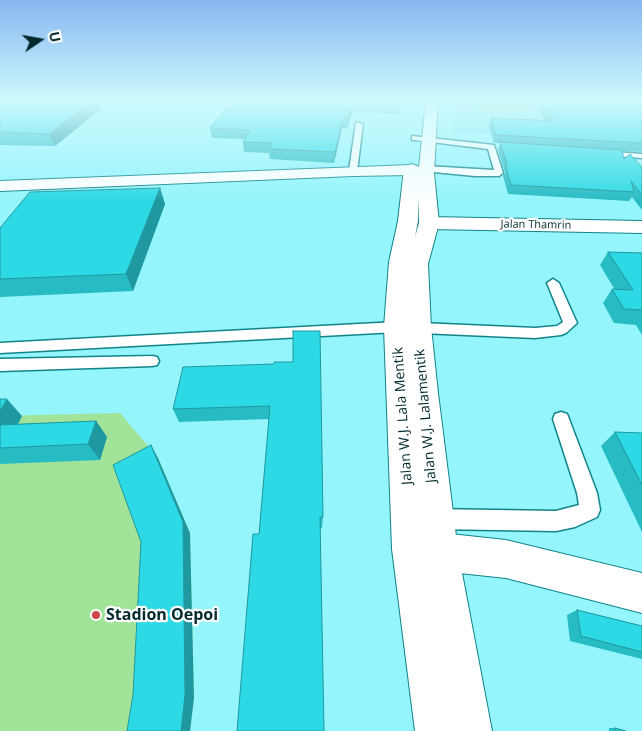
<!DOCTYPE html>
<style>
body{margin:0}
#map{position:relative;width:642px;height:731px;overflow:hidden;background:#94f5fc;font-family:"Open Sans",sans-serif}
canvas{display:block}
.north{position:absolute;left:15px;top:15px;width:50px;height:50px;-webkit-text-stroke:4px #fff;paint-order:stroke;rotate:78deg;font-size:14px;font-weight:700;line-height:20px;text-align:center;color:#002a2d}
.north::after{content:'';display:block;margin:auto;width:18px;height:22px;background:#002a2d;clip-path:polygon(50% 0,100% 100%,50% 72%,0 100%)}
</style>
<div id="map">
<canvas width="642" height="731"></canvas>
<div class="north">U</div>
</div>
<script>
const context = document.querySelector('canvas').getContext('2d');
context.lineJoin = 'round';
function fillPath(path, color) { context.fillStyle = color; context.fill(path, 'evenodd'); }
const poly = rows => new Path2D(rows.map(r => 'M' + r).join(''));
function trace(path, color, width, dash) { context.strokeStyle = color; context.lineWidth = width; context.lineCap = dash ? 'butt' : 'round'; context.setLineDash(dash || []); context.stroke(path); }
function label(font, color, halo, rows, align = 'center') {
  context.font = font + ' "Open Sans",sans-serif'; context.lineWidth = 4.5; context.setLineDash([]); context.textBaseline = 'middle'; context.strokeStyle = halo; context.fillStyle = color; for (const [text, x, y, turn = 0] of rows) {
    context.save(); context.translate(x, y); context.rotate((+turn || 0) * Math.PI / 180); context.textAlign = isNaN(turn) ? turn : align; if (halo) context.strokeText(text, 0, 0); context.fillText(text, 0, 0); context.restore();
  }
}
const built = poly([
 [457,100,642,100,642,142,451,132]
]);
const green = poly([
 [474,102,523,104,528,113,477,111],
 [120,413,158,458,190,533,194,698,190,731,0,731,0,416]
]);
const service = poly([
 [356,122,363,124,357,171,353,174,349,171,356,122],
 [412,136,494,145,503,173,499,176,475,176,423,171,423,167,426,166,494,170,488,149,415,140,412,140,412,136],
 [601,151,642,154,642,158,604,155,601,155,601,151],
 [553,279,559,283,577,323,566,333,561,335,535,338,397,332,0,353,0,343,397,322,535,328,557,326,563,322,547,283,553,279],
 [152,356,157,357,159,361,157,365,152,366,0,371,0,359,152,356],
 [561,412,567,414,569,419,597,493,600,510,597,517,575,527,556,531,434,529,427,526,424,519,427,512,434,509,556,511,579,505,577,493,553,419,555,414,561,412]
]);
const minor = poly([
 [422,531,506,540,642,573,642,613,506,578,422,569,408,564,403,550,408,536,422,531]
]);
const tertiary = poly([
 [411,165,432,170,434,173,432,176,426,178,411,175,353,176,0,191,0,181,411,165]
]);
const secondary = poly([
 [429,217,642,221,642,233,429,229,422,227,419,223,422,219,429,217]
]);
const primary = poly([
 [426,100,438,100,434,173,439,223,428,264,431,327,438,393,458,552,492,731,415,731,392,549,384,327,389,262,398,221,404,169,406,166,412,164,419,167,426,100],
 [419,198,419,223,415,237,418,221,419,198]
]);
const wall = poly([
 [233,100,401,100,398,114,353,111,347,128,342,128,334,163,270,159,269,153,244,152,243,142,244,139,212,138,210,128],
 [547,100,642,100,642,152,622,151,624,159,642,167,642,210,632,197,629,201,508,194,503,176,505,172,498,150,500,143,494,143,489,126,491,118,545,121,538,109,540,101,548,102],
 [0,101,101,109,55,146,0,145],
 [160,188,165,204,133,291,0,297,0,228],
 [608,252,642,253,642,335,636,325,614,323,603,303,612,289,615,290,600,265],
 [274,364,323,517,322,528,259,534,269,419,179,422,173,409],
 [0,399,22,416,18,424,96,421,107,437,100,460,0,464],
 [615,432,642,433,642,532,601,446],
 [577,610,642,626,642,659,570,641,567,615],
 [609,728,615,728,626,731,609,731]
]);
const shadedWall = poly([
 [94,100,98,100,101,109,55,146,49,134],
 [354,102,353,111,347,128,347,119],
 [343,118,342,128,334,163,335,152],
 [160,188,165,204,133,291,126,274],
 [7,399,22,416,9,441,0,433,0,411],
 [96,421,107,437,100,460,88,444],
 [151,445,158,458,190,533,194,698,190,731,181,731]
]);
const building = poly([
 [29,100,94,100,49,134,0,132,0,101,29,100],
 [233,100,400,100,399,105,354,102,347,119,343,118,335,152,269,149,272,143,243,142,250,130,210,128,233,100],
 [554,100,642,100,642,143,496,135,491,118,553,121,540,101,556,102,554,100],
 [500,142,622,150,624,159,630,154,642,167,642,195,631,181,634,192,511,185,506,168,507,164,500,142],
 [160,188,126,274,0,279,0,228,30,192,160,188],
 [608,252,642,253,642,310,624,309,612,289,633,290,608,252],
 [293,331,320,331,323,517,320,517,324,731,237,731,253,534,259,534,270,406,173,409,183,367,274,364,274,362,293,362,293,331],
 [0,399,7,399,0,411,0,399],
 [96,421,88,444,0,448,0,425,96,421],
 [615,432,642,433,642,485,615,432],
 [151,445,183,522,185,695,181,731,127,731,133,695,141,542,113,465,151,445],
 [577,610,642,626,642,652,581,636,577,610],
 [615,728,626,731,616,731,615,728]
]);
const markers = [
 [96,615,5,"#d3434a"]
];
const farStreetnames = [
 ["Jalan Thamrin",536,225,1]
];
const streetNames = [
 ["Jalan W.J. Lala Mentik",403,416,-94],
 ["Jalan W.J. Lalamentik",426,416,-95]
];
const nearPoinames = [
 ["Stadion Oepoi",106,615]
];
fillPath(built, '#7de8f0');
fillPath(green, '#a1e499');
trace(service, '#10848b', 3);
trace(minor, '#10848b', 2);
trace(tertiary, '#10848b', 2);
trace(secondary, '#10848b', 2);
trace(primary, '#10848b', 2);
fillPath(service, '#fff');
fillPath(minor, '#fff');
fillPath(tertiary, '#fff');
fillPath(secondary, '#fff');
fillPath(primary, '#fff');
fillPath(wall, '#27bbc4');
fillPath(shadedWall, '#2098a0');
fillPath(building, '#2dd9e4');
trace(building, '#2098a0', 1);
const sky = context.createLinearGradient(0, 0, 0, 202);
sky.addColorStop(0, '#87b6ee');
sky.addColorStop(0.5, '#cffafe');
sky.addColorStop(1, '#cffafe00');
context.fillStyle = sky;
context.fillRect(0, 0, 642, 202);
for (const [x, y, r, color] of markers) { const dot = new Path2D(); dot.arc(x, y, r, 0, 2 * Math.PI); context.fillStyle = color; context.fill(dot); trace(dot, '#fff', 2); }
label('11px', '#002a2d', '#fff', farStreetnames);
label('14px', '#002a2d', '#fff', streetNames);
label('bold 16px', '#002a2d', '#fff', nearPoinames, 'left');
</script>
